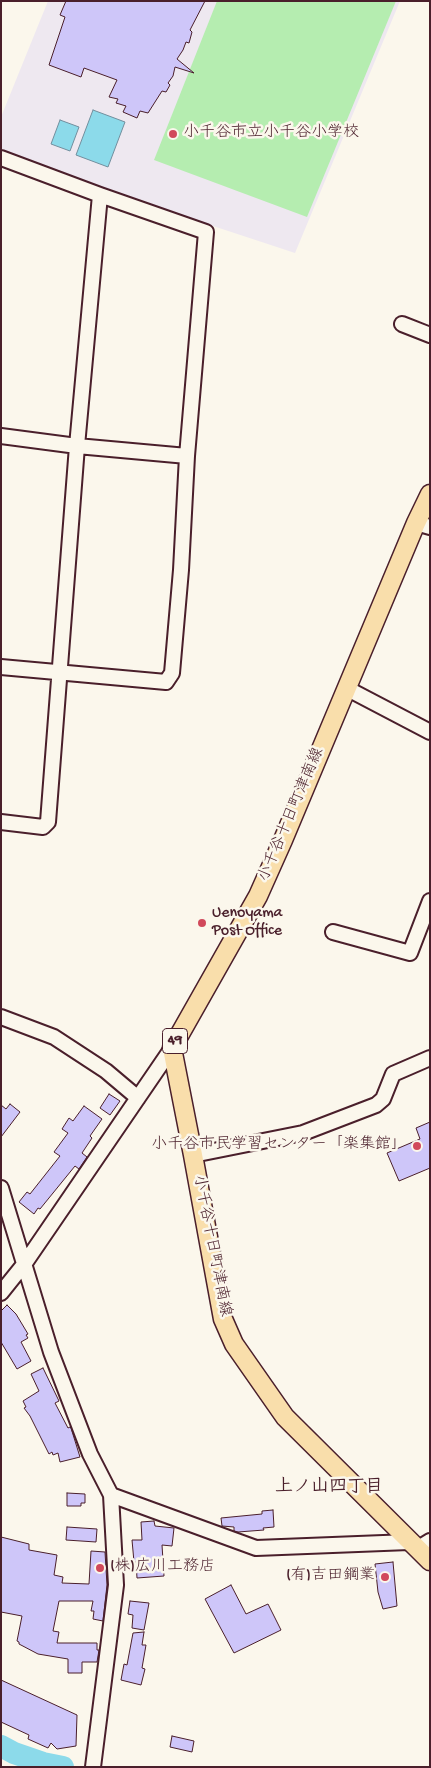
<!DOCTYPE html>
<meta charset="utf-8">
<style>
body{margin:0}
#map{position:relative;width:431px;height:1768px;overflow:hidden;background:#fbf7ec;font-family:"Gochi Hand",sans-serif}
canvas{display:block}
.frame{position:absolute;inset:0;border:2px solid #4a1f2b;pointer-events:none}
</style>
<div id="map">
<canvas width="431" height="1768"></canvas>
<div class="frame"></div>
</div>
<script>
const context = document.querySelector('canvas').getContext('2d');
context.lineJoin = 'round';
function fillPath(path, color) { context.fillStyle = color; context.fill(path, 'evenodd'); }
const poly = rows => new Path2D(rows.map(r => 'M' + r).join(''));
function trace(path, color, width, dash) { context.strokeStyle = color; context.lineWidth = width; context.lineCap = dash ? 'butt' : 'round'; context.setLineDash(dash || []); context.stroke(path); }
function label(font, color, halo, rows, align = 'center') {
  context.font = font + ' "Gochi Hand","Klee One",sans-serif'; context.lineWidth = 5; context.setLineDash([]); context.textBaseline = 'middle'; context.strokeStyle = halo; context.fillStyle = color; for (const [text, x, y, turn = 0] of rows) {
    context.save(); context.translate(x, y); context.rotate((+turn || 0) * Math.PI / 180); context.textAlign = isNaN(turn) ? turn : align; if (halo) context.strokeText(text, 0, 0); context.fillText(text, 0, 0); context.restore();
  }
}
const built = poly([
 [48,1,400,1,295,253,113,193,1,152,1,117]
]);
const green = poly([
 [217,1,396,1,307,217,154,160]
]);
const water = poly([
 [93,110,125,122,108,167,76,155,93,110],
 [60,120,79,127,70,151,51,144,60,120]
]);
const river = poly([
 [1,1746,14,1753,43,1763,63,1767]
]);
const building = poly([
 [66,1,205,1,190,30,192,32,189,43,186,42,183,50,177,59,194,73,175,67,173,76,168,83,170,85,166,92,162,91,148,113,140,111,137,118,123,112,126,106,116,103,118,99,109,97,117,80,84,68,81,77,49,65,65,17,60,15,66,1],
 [109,1094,120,1101,110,1115,100,1108,109,1094],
 [10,1104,20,1112,1,1137,1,1105,6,1109,10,1104],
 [84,1106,102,1119,90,1136,92,1138,82,1153,87,1157,79,1169,75,1166,40,1209,38,1208,34,1214,19,1202,27,1192,30,1194,60,1156,54,1152,68,1133,62,1129,69,1118,73,1121,84,1106],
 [430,1122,430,1168,399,1181,387,1153,420,1139,416,1128,430,1122],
 [7,1305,16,1314,28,1334,26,1335,28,1338,21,1342,31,1361,17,1369,1,1342,1,1311,7,1305],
 [43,1368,59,1401,55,1403,68,1428,70,1427,71,1428,80,1457,60,1462,58,1453,53,1455,52,1452,49,1454,30,1416,24,1408,26,1407,23,1401,39,1391,31,1374,43,1368],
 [67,1493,85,1494,85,1503,81,1503,81,1506,67,1506,67,1493],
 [273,1510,274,1527,263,1528,264,1530,238,1532,234,1531,234,1527,222,1526,221,1518,262,1514,262,1511,273,1510],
 [154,1521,155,1526,174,1528,172,1546,162,1545,164,1576,137,1578,136,1562,134,1562,132,1540,142,1540,141,1522,154,1521],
 [67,1527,97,1529,96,1542,66,1540,67,1527],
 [1,1537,29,1544,29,1550,57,1555,54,1575,63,1577,62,1583,89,1584,91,1551,105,1552,107,1585,103,1621,93,1619,94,1611,91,1611,93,1601,59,1601,53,1631,59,1632,57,1643,97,1643,97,1650,99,1650,97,1662,82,1662,82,1673,68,1673,68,1659,38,1654,19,1644,19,1642,17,1641,22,1616,1,1612,1,1537],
 [393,1562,397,1606,383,1609,378,1592,375,1564,393,1562],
 [231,1585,246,1614,268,1604,281,1630,234,1653,205,1599,231,1585],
 [130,1601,149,1603,144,1630,132,1628,133,1615,128,1614,130,1601],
 [144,1632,142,1645,146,1645,142,1668,145,1669,141,1685,121,1680,124,1664,127,1665,133,1633,144,1632],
 [1,1680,77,1715,76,1746,57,1749,51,1743,48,1748,28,1739,29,1735,1,1722,1,1680],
 [172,1736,194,1741,192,1752,170,1747,172,1736]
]);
const minor = poly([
 [1,158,100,195,206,232,187,456,181,570,172,673,166,682,1,667],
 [402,324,430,335],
 [1,436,77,446,187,456],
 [416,523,430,527],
 [346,688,430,732],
 [1,822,43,827,48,822,77,446,100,195],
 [333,932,410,953,430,901],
 [1,1017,54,1037,106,1071,138,1098],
 [193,1155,303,1133,376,1105,383,1099,393,1074,430,1058],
 [1,1188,51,1352,90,1454,111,1495,116,1585,93,1767],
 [1,1293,25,1263,172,1048],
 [111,1495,256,1548,409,1542],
 [417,1549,430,1541]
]);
const major = poly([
 [430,494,416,523,283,840,258,896,172,1048,193,1155,223,1319,234,1344,285,1417,430,1561]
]);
const markers = [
 [173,134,5,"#d1495b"],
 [202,923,5,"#d1495b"],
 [417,1146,5,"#d1495b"],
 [100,1568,5,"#d1495b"],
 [385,1577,5,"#d1495b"]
];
const shields = [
 [175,1041,25]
];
const shieldNames = [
 ["49",175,1041]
];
const poiNames = [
 ["小千谷市立小千谷小学校",183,134],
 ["Uenoyama",212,914],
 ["Post Office",212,932],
 ["小千谷市民学習センター「楽集館」",407,1146,"right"],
 ["(株)広川工務店",110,1568],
 ["(有)吉田鋼業",375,1577,"right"]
];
const streetNames = [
 ["小千谷十日町津南線",292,815,-67],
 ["小千谷十日町津南線",211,1246,79]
];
const neighbourhoodNames = [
 ["上ノ山四丁目",329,1488]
];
fillPath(built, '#eee8f0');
fillPath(green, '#b5edb0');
fillPath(water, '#8cdaea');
trace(water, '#728f9e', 1);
trace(river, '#8cdaea', 22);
fillPath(building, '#cec6f9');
trace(building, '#4a1f2b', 1);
trace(minor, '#4a1f2b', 18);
trace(major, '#4a1f2b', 21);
trace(minor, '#fbf7ec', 14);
trace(major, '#f9deab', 18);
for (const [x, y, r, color] of markers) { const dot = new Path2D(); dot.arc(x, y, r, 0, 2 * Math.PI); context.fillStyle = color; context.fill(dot); trace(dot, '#fbf7ec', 2); }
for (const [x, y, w] of shields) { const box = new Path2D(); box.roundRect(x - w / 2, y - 12.5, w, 25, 4); context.fillStyle = '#fbf7ec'; context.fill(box); trace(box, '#4a1f2b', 1); }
label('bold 15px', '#4a1f2b', null, shieldNames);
label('16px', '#4a1f2b', '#fbf7ec', poiNames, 'left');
label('16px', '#4a1f2b', '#fbf7ec', streetNames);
label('bold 18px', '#4a1f2b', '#fbf7ec', neighbourhoodNames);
</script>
